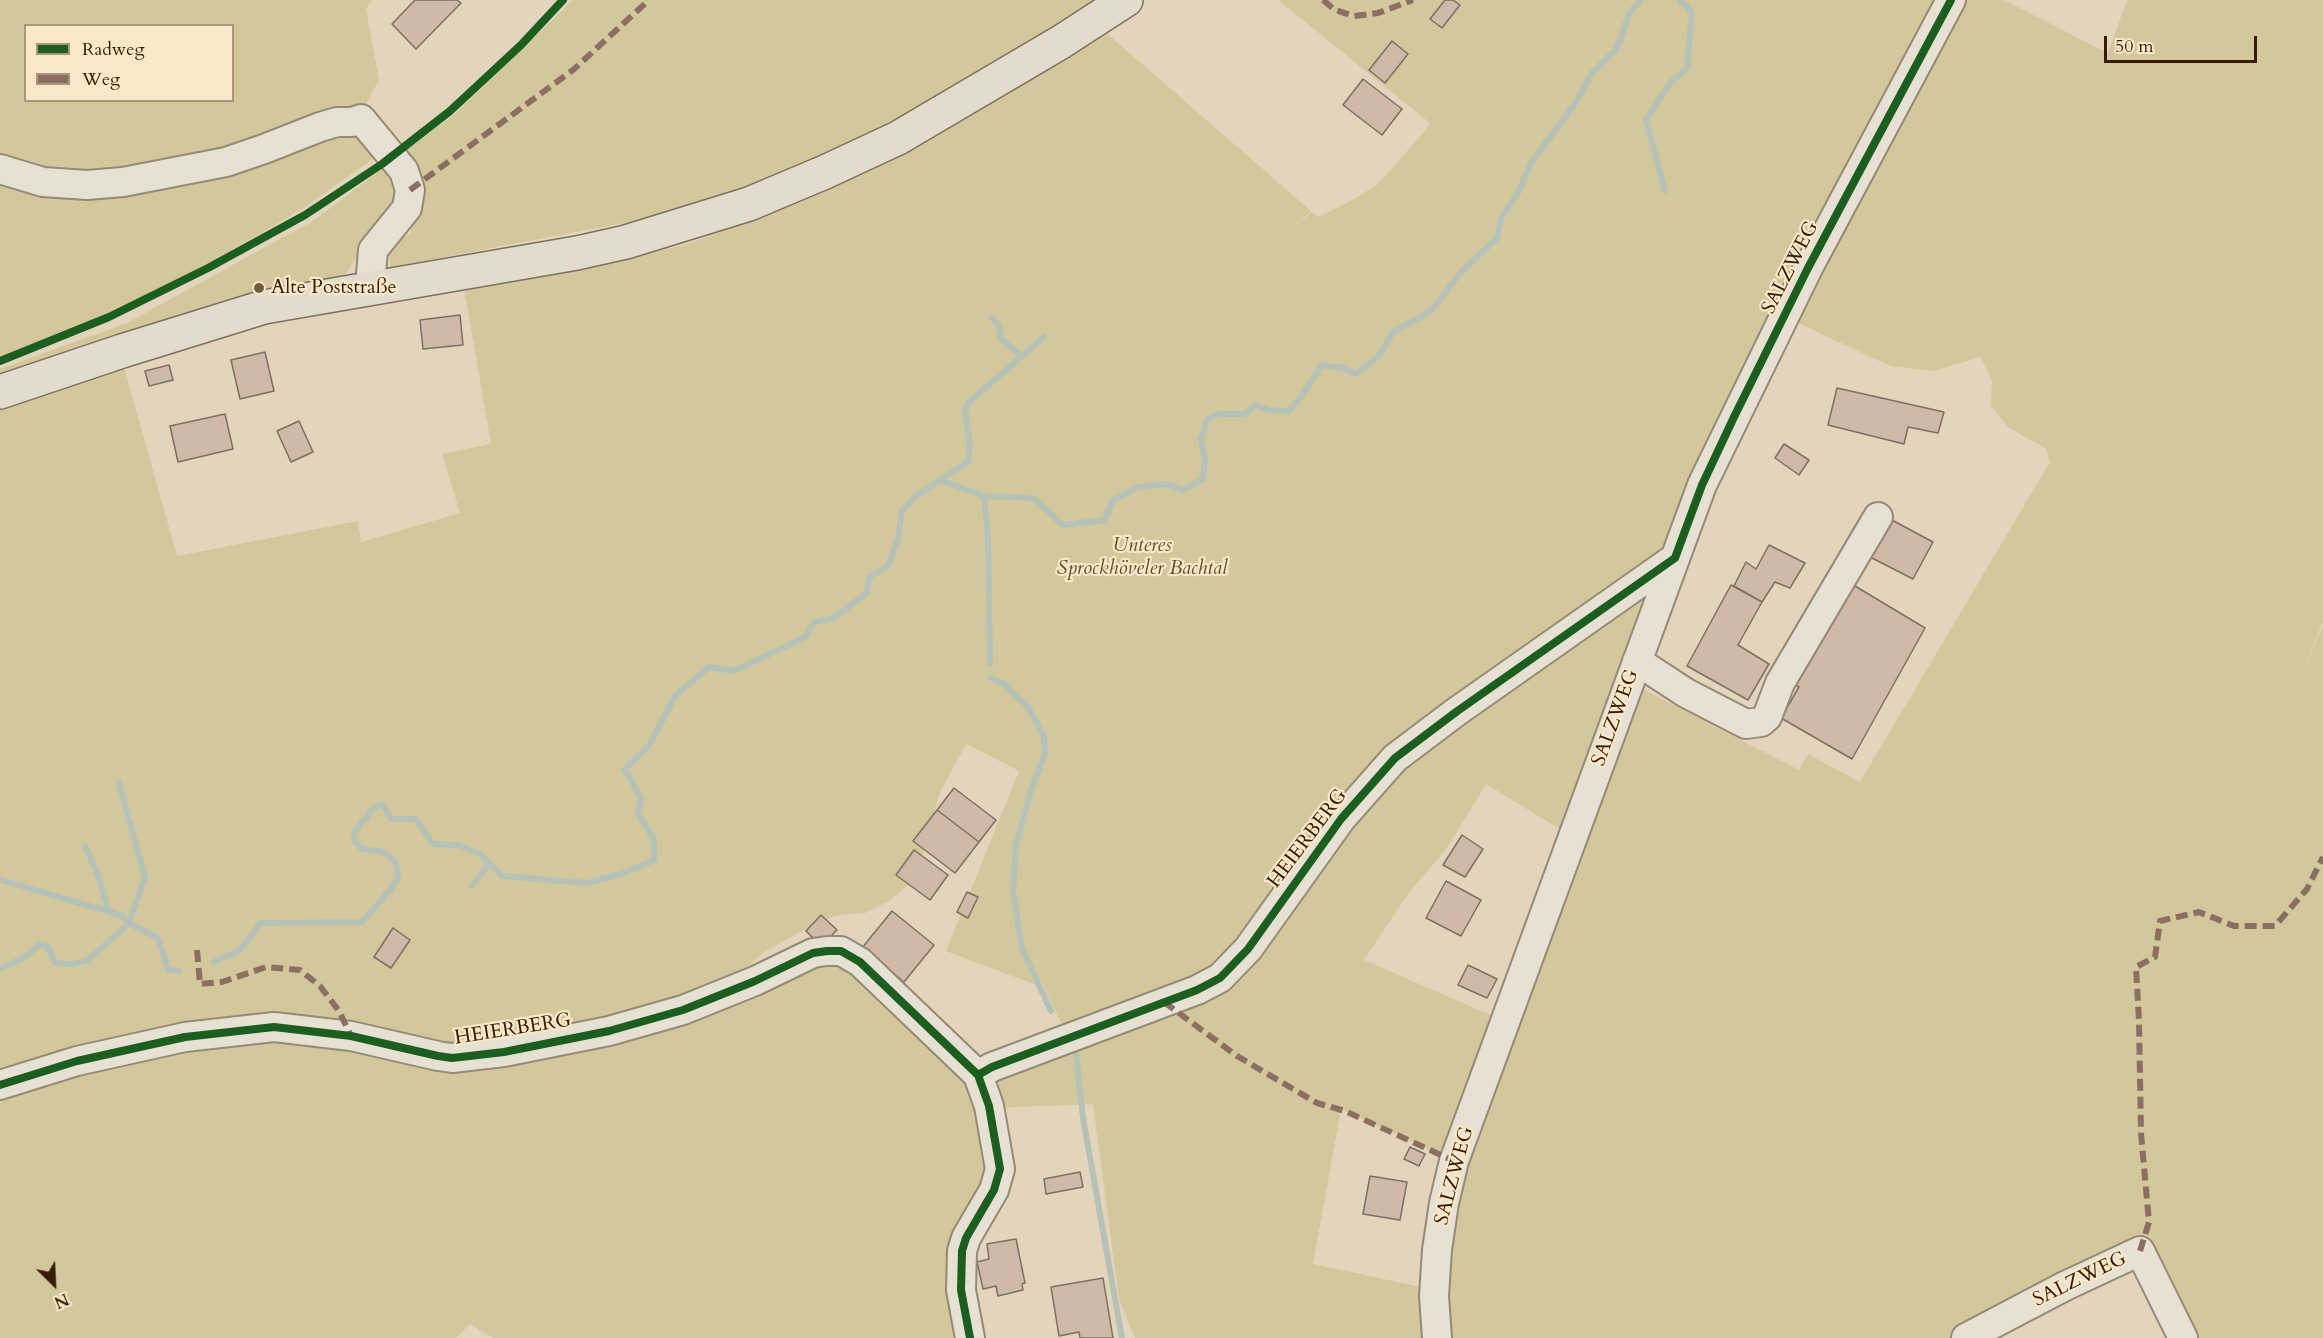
<!DOCTYPE html>
<meta charset="utf-8">
<style>
body{margin:0}
#map{position:relative;width:2323px;height:1338px;overflow:hidden;background:#e3d5bb;font-family:Cardo,serif}
canvas{display:block}
.legend{position:absolute;left:24px;top:24px;width:210px;height:78px;box-sizing:border-box;background:#f8e8c8;border:2px solid #ac9679;margin:0;padding:8px 10px;list-style:none;font-size:18px;color:#391b03}
.legend li{display:flex;align-items:center;gap:12px;height:30px}
.legend b{width:30px;border:2px solid #ac9679}
.north{position:absolute;left:24px;top:1254px;width:60px;height:60px;-webkit-text-stroke:4px #f8e8c8;paint-order:stroke;rotate:156deg;font-size:16px;font-weight:700;line-height:24px;text-align:center;color:#391b03}
.north::after{content:'';display:block;margin:auto;width:21px;height:27px;background:#391b03;clip-path:polygon(50% 0,100% 100%,50% 72%,0 100%)}
.scale{position:absolute;left:2104px;top:36px;width:153px;height:27px;box-sizing:border-box;border:3px solid #391b03;border-top:0;padding-left:8px;font-size:18px;line-height:21px;white-space:nowrap;color:#391b03;-webkit-text-stroke:4px #f8e8c8;paint-order:stroke}
</style>
<div id="map">
<canvas width="2323" height="1338"></canvas>
<ul class="legend">
<li><b style="height:8px;background:#1b5e20"></b>Radweg</li>
<li><b style="height:8px;background:#8d6e63"></b>Weg</li>
</ul>
<div class="north">N</div>
<div class="scale">50 m</div>
</div>
<script>
const context = document.querySelector('canvas').getContext('2d');
context.lineJoin = 'round';
function fillPath(path, color) { context.fillStyle = color; context.fill(path, 'evenodd'); }
const poly = rows => new Path2D(rows.map(r => 'M' + r).join(''));
function trace(path, color, width, dash) { context.strokeStyle = color; context.lineWidth = width; context.lineCap = dash ? 'butt' : 'round'; context.setLineDash(dash || []); context.stroke(path); }
function label(font, color, halo, rows, align = 'center') {
  context.font = font + ' Cardo,serif'; context.lineWidth = 4.5; context.setLineDash([]); context.textBaseline = 'middle'; context.strokeStyle = halo; context.fillStyle = color; for (const [text, x, y, turn = 0] of rows) {
    context.save(); context.translate(x, y); context.rotate((+turn || 0) * Math.PI / 180); context.textAlign = isNaN(turn) ? turn : align; if (halo) context.strokeText(text, 0, 0); context.fillText(text, 0, 0); context.restore();
  }
}
const green = poly([
 [0,0,372,0,366,9,379,80,363,109,205,162,67,180,0,163],
 [26,26,232,26,232,100,26,100],
 [573,0,1099,0,968,83,759,187,650,218,391,267,387,246,410,234,418,205,398,156,455,114],
 [1278,0,1943,0,1660,561,1448,712,1219,977,1067,1035,1042,983,1039,986,946,951,1019,771,966,744,940,792,923,854,910,883,889,901,865,913,837,915,802,931,764,952,748,966,754,981,479,1049,289,1026,0,1081,0,409,124,367,177,556,358,521,361,542,460,513,442,454,491,444,464,288,682,246,793,205,880,164,961,121,1103,30,1311,211,1289,230,1312,212,1318,217,1347,203,1377,185,1424,132,1430,123],
 [1966,0,2004,0,2108,53,2127,0,2323,0,2323,621,2301,677,2323,625,2323,1338,2188,1338,2142,1246,1957,1338,1446,1338,1445,1249,1460,1164,1637,686,1799,770,1808,754,1860,782,2050,462,2046,449,2008,427,1991,406,1992,381,1981,357,1933,371,1890,366,1792,320],
 [341,134,358,136,369,146,374,158,301,210,123,312,0,359,0,176,21,183,269,158,315,145],
 [386,166,401,196,369,238,345,275,257,294,0,378,0,369,127,323,313,221],
 [1657,576,1561,830,1486,784,1447,848,1410,891,1364,960,1495,1017,1444,1157,1341,1109,1313,1264,1426,1288,1430,1338,1135,1338,1119,1299,1093,1104,992,1108,992,1072,1187,996,1399,758],
 [821,962,838,963,852,969,976,1079,999,1179,957,1233,963,1338,493,1338,470,1324,456,1338,0,1338,0,1088,272,1031,353,1051,483,1057]
]);
const stream = poly([
 [1665,191,1646,120,1671,82,1687,68,1692,12,1680,0],
 [992,318,1000,328,1000,338,1021,356],
 [940,480,968,462,970,445,965,411,969,402,1044,337],
 [984,496,988,535,990,663],
 [991,678,1004,684,1028,707,1044,737,1045,753,1031,790,1016,845,1013,891,1022,949,1051,1011],
 [85,846,97,872,109,912],
 [0,880,121,915,129,923,145,877,119,783],
 [472,886,489,863],
 [214,962,240,950,261,923,362,922,391,889,398,877,395,861,384,852,362,849,355,842,354,832,375,807,382,804,392,819,416,819,433,844,457,845,480,854,502,876,587,883,621,874,654,860,654,840,638,813,641,798,625,769,650,744,675,696,709,667,734,671,805,637,815,622,834,618,867,593,869,577,888,566,898,539,902,511,916,496,940,480,984,496,1033,498,1063,525,1105,520,1112,501,1138,487,1167,484,1183,490,1203,479,1205,458,1201,440,1207,419,1218,414,1246,414,1255,405,1269,410,1289,411,1307,389,1321,365,1343,368,1356,374,1379,356,1393,332,1431,311,1460,273,1497,238,1501,218,1518,193,1531,163,1576,102,1592,73,1617,48,1630,12,1641,0],
 [0,969,25,957,40,944,48,946,55,963,72,964,88,960,129,923,158,938,168,969,179,971],
 [1076,1055,1083,1118,1122,1338]
]);
const building = poly([
 [415,0,457,0,461,3,416,49,392,24,415,0],
 [1445,0,1453,0,1460,5,1442,28,1430,19,1445,0],
 [1392,41,1408,54,1385,83,1369,70,1392,41],
 [1363,79,1402,109,1382,135,1343,105,1363,79],
 [460,315,463,345,423,349,420,320,460,315],
 [265,352,274,391,240,399,231,360,265,352],
 [169,365,173,380,149,386,145,371,169,365],
 [1837,388,1944,412,1938,433,1908,427,1904,444,1828,425,1837,388],
 [225,414,233,449,178,462,170,426,225,414],
 [299,421,313,452,291,462,277,431,299,421],
 [1784,444,1809,460,1799,475,1775,458,1784,444],
 [1890,519,1933,542,1913,579,1870,557,1890,519],
 [1769,545,1805,563,1790,588,1775,582,1762,602,1734,586,1746,562,1756,569,1769,545],
 [1850,583,1925,628,1852,759,1781,718,1799,687,1791,683,1850,583],
 [1731,585,1762,602,1738,645,1769,664,1748,700,1687,666,1731,585],
 [954,788,996,820,979,842,937,810,954,788],
 [937,810,979,842,955,873,913,841,937,810],
 [1462,835,1483,849,1465,877,1443,865,1462,835],
 [914,850,948,875,930,900,896,875,914,850],
 [1446,881,1481,900,1461,936,1426,918,1446,881],
 [967,892,978,897,968,918,957,912,967,892],
 [892,911,934,945,904,982,862,948,892,911],
 [821,915,837,930,821,946,806,931,821,915],
 [393,928,410,940,391,968,374,957,393,928],
 [1468,965,1497,979,1487,998,1458,985,1468,965],
 [1410,1147,1425,1154,1419,1166,1404,1159,1410,1147],
 [1080,1172,1083,1187,1046,1194,1044,1179,1080,1172],
 [1370,1176,1407,1182,1400,1220,1363,1214,1370,1176],
 [1016,1239,1025,1283,1022,1284,1023,1290,998,1296,996,1286,983,1289,977,1262,989,1259,987,1244,1016,1239],
 [1103,1278,1113,1338,1080,1338,1079,1332,1059,1336,1051,1287,1103,1278]
]);
const minor = poly([
 [0,169,43,182,87,185,123,182,226,162,264,149,320,127,337,122,352,122,361,119,404,171,410,190,407,208,373,250,371,274,373,288],
 [1637,661,1686,693,1746,724,1761,722,1767,717,1780,683,1878,517],
 [0,1085,77,1061,185,1037,274,1027,351,1036,438,1056,452,1058,504,1052,609,1031,683,1010,755,981,813,953,827,951,841,951,860,962,978,1075],
 [970,1338,961,1290,962,1251,966,1238,994,1190,1000,1169,989,1106,978,1075,992,1067,1197,990,1220,978,1248,949,1341,819,1395,758,1456,712,1675,558],
 [1437,1338,1434,1296,1437,1250,1444,1203,1454,1161,1702,485,1808,268,1951,0],
 [1966,1338,2065,1286,2140,1251,2183,1338]
]);
const major = poly([
 [0,392,122,351,264,307,577,253,626,242,749,204,825,172,898,138,1061,42,1126,0]
]);
const quiet = poly([
 [1323,0,1335,10,1354,16,1378,13,1413,0],
 [410,190,573,70,649,0],
 [197,950,200,984,222,982,266,967,300,970,320,986,339,1011,351,1036],
 [1164,1002,1237,1056,1317,1103,1345,1111,1454,1161],
 [2140,1251,2149,1222,2141,1133,2139,1021,2136,967,2155,957,2160,921,2199,912,2234,926,2275,926,2307,889,2323,857]
]);
const cycleway = poly([
 [0,361,109,317,208,268,305,215,382,164,450,111,521,45,563,0],
 [0,1085,77,1061,185,1037,274,1027,351,1036,438,1056,452,1058,504,1052,609,1031,683,1010,755,981,813,953,827,951,841,951,860,962,978,1075],
 [970,1338,961,1290,962,1251,966,1238,994,1190,1000,1169,989,1106,978,1075,992,1067,1197,990,1220,978,1248,949,1341,819,1395,758,1456,712,1675,558,1702,485,1734,417,1808,268,1951,0]
]);
const markers = [
 [259,288,6,"#745c43"]
];
const streetNames = [
 ["SALZWEG",1791,268,-63],
 ["SALZWEG",1616,718,-70],
 ["HEIERBERG",1308,839,-53],
 ["HEIERBERG",513,1030,-9],
 ["SALZWEG",1455,1176,-75],
 ["SALZWEG",2080,1280,-26]
];
const poiNames = [
 ["Alte Poststraße",271,288]
];
const parkNames = [
 ["Unteres",1142,546],
 ["Sprockhöveler Bachtal",1142,569]
];
fillPath(green, '#d2c89c');
trace(stream, '#b6c1b7', 6);
fillPath(building, '#cfbaa9');
trace(building, '#7c7060', 1.5);
trace(minor, '#958977', 32);
trace(major, '#7c7060', 36);
trace(minor, '#e7e1d4', 28);
trace(major, '#e3dbcc', 33);
trace(quiet, '#8d6e63', 6, [12, 6]);
trace(cycleway, '#1b5e20', 8);
for (const [x, y, r, color] of markers) { const dot = new Path2D(); dot.arc(x, y, r, 0, 2 * Math.PI); context.fillStyle = color; context.fill(dot); trace(dot, '#f8e8c8', 2); }
label('20px', '#391b03', '#f8e8c8', streetNames);
label('20px', '#391b03', '#f8e8c8', poiNames, 'left');
label('italic 20px', '#634c29', '#f8e8c8', parkNames);
</script>
